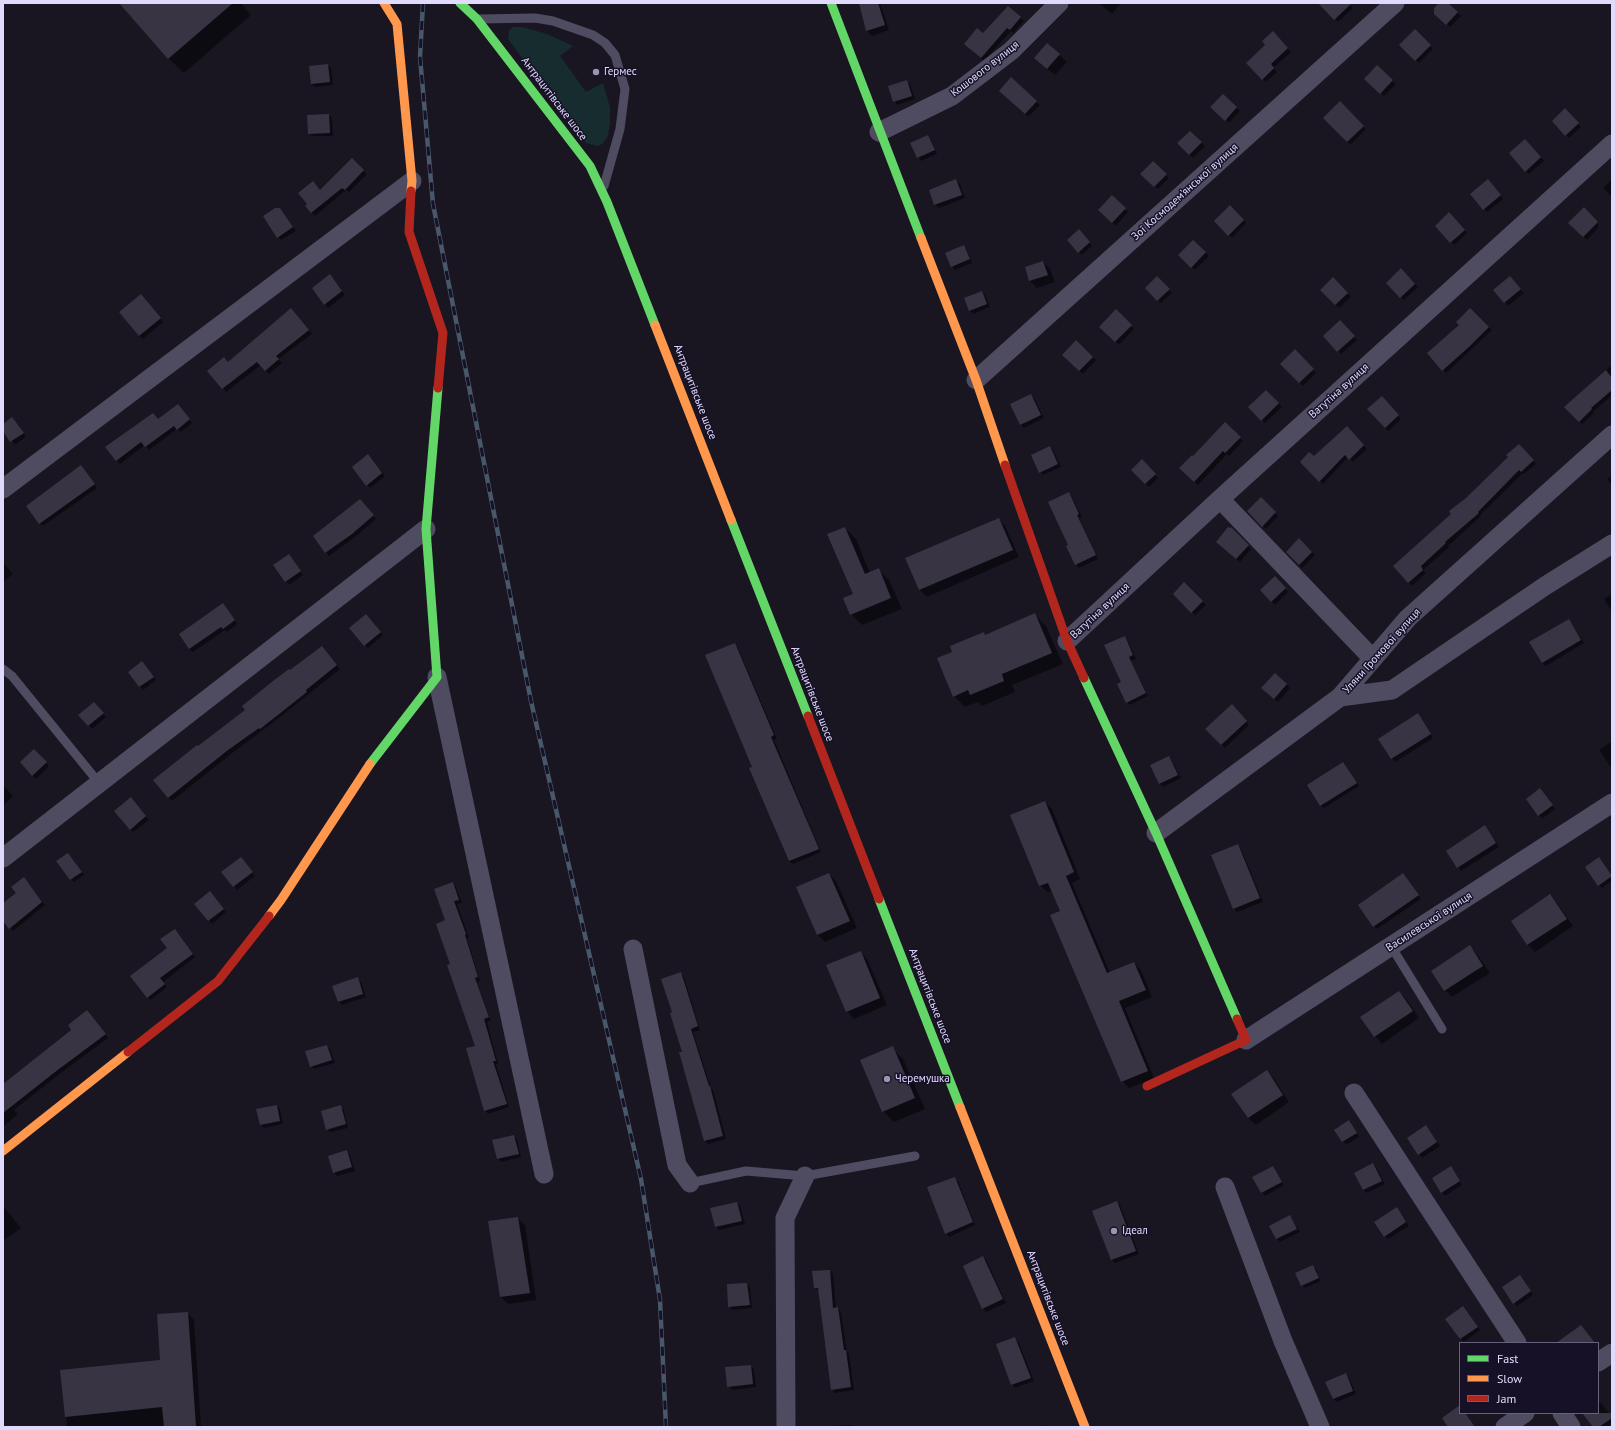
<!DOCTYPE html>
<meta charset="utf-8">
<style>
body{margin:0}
#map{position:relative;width:1615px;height:1430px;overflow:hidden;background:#191622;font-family:"PT Sans",sans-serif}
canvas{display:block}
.frame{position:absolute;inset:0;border:4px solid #e0dafd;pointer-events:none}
.legend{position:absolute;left:1459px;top:1342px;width:140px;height:72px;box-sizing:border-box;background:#171127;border:1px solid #67617d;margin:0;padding:5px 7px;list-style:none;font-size:12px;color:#e0dafd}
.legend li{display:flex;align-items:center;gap:8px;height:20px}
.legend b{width:20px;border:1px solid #67617d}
</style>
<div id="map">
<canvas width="1615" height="1430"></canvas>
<div class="frame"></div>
<ul class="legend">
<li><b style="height:5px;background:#63d668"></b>Fast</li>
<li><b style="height:5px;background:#ff974d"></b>Slow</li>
<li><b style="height:5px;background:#b3261e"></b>Jam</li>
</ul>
</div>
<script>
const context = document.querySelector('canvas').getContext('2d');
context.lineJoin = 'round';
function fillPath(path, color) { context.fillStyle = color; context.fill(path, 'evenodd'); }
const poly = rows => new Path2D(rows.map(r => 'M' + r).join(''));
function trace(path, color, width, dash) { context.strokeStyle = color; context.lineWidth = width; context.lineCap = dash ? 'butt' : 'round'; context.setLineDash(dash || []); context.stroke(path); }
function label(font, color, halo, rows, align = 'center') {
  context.font = font + ' "PT Sans",sans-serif'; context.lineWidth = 3; context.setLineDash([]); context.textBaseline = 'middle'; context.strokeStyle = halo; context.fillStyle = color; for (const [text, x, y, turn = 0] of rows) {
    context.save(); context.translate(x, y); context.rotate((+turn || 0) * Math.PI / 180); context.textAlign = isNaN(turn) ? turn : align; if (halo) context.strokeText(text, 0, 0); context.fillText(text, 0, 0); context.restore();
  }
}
const green = poly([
 [512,27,522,27,547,34,573,46,560,56,586,92,603,83,610,107,610,123,608,136,602,144,598,146,586,143,508,39,509,31]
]);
const shadow = poly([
 [121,3,241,3,251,15,184,73,169,59],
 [860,3,880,3,889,30,872,36,867,31],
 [1099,3,1121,3,1112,14],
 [1320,3,1348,3,1353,8,1338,22],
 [1440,3,1447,3,1461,16,1450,27,1435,13],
 [1008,7,1024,21,1013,33,1011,31,984,61,968,47,983,35],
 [1415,31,1433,49,1419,63,1400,45],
 [1272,32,1291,52,1273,68,1277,72,1266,82,1248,63,1266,45],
 [1047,44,1067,62,1055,75,1043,65],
 [328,65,331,68,333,85,315,87,312,84,310,67],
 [1377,67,1396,84,1384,96,1366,79],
 [1011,78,1040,105,1028,117,1003,94],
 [906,81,910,84,915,99,897,105,894,101],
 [1223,95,1240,111,1229,123,1212,107],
 [1340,102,1366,129,1350,145,1324,118],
 [1565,110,1581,127,1569,138,1553,121],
 [329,115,332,118,333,136,312,136,309,133],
 [1190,132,1205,146,1193,158,1179,143],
 [928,137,931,140,937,154,921,161,918,157],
 [1528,143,1544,161,1529,174,1526,171],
 [352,160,367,174,349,192,346,190,315,216,306,206],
 [1153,162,1169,178,1158,189,1142,174],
 [1612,179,1612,197,1603,188],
 [956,180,960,184,965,198,939,208,935,205,930,190],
 [1491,184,1503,199,1487,212,1484,209],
 [1112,197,1128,212,1116,226,1099,210],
 [1230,207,1246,223,1232,238,1215,221],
 [280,209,296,231,281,240,264,216],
 [1584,209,1598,223,1598,228,1587,240,1569,223],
 [1449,214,1467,233,1454,245,1436,226],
 [1082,234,1092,246,1082,255,1079,252],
 [1193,241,1209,256,1195,270,1180,255],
 [964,246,967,250,972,263,955,270,952,266],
 [1043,262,1050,269,1055,282,1037,288,1030,281,1026,268],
 [1401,270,1418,287,1404,300,1387,283],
 [1157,277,1172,293,1161,303,1147,288],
 [1333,278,1351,297,1339,308,1321,290],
 [333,279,345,295,328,308,325,304],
 [1513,281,1524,293,1508,306,1494,290],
 [982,292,985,295,990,307,973,314,970,311],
 [144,298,163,322,143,339,139,336],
 [291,309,312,334,278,359,282,363,269,374,261,365,226,392,209,371,229,364],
 [1470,309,1492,330,1446,373,1428,353,1460,325],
 [1116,311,1134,329,1119,345,1100,327],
 [1344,325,1357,340,1341,354,1338,351],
 [1076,342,1096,360,1083,374,1063,355],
 [1295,351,1316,373,1303,386,1282,364],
 [1612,365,1612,395,1593,412,1594,413,1582,424,1566,407],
 [1266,391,1282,407,1265,423,1249,407],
 [1031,395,1034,398,1044,418,1024,428,1021,425,1011,405],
 [1382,398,1401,419,1388,431,1369,409],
 [181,408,192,423,181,432,177,429,149,450,145,445,120,464,106,448],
 [16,422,26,437,15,445,3,430,3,425],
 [1225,423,1243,441,1229,456,1227,454,1198,485,1180,468,1193,457],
 [1350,431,1367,449,1353,462,1348,457,1323,484,1301,462,1314,457],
 [1050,447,1053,450,1061,467,1043,475,1040,472],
 [1522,448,1536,464,1524,474,1523,473,1480,515,1481,516,1448,546,1449,547,1423,570,1426,573,1412,586,1408,582,1453,514,1466,499],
 [371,459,385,476,370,488,367,485],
 [1142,461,1158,478,1149,487,1132,470],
 [81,466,97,488,43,526,40,523],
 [1612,475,1612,485,1607,479],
 [1069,494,1072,497,1082,517,1079,518,1098,559,1079,568,1076,564,1069,545],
 [1261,499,1278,516,1266,529,1248,511],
 [363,504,376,519,355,537,329,556,326,552],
 [998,519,1005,526,1019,557,927,597,920,590,907,559],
 [845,528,856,539,870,573,878,569,889,580,902,609,862,625,851,614,854,594],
 [1231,528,1251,549,1240,562,1220,545],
 [1299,540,1315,555,1302,568,1287,552],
 [289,556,303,575,289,585,286,581],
 [3,562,13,574,3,582],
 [1275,578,1288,592,1275,605,1262,590],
 [1184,583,1206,605,1195,615,1174,594],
 [1612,594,1612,612,1604,599],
 [226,608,237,624,227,632,225,630,193,652,189,649],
 [1035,615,1046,626,1063,664,1012,685,1015,692,982,706,978,702,965,707,954,696,953,652,984,633,986,636],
 [369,618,383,635,368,648,365,645],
 [1569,620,1584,643,1546,666,1542,663],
 [1125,637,1128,641,1136,659,1131,661,1148,696,1130,705,1126,702,1122,683],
 [735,644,738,648,777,739,774,740,821,852,793,864,789,861,750,769,753,767],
 [325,650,340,669,279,718,231,754,172,801,169,798,154,780,247,711,290,672],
 [145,666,156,680,143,690,129,672],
 [1275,674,1290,688,1278,702,1266,692],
 [94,703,106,717,92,729,80,715],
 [1231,706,1249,725,1225,748,1206,729],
 [1421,718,1433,738,1395,762,1392,758],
 [1612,741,1612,769,1599,750],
 [34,750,49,766,36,779,21,762],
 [1169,757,1172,761,1181,778,1163,787,1160,784,1152,766],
 [1343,763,1359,786,1324,808,1320,805],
 [3,785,13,796,3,806],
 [1543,793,1555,809,1542,819,1527,799],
 [134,802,149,820,133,832,130,829],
 [1045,802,1052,809,1080,879,1072,883,1110,973,1134,963,1141,970,1152,997,1125,1008,1154,1078,1129,1088,1122,1081,1062,912,1052,891,1047,892,1040,885],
 [1485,826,1499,847,1461,871,1447,851],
 [1237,845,1241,849,1263,902,1237,912,1234,909,1212,856],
 [71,857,84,875,74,882,71,879],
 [244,861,255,876,237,890,234,886],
 [1602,862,1612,876,1612,881,1602,888,1599,885],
 [829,874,836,881,857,928,825,942,818,935,797,888],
 [1406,877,1421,899,1377,929,1374,926],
 [27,882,45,905,13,931,3,920,3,905,17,893],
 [453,883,456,887,462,903,457,904,469,938,467,938,480,981,477,982,491,1021,487,1022,498,1064,496,1064,509,1107,488,1114,485,1110,477,1046,451,965,447,921],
 [213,896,226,912,212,924,195,904],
 [1550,896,1557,903,1573,926,1535,952,1528,945,1512,921],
 [178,933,195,957,163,982,167,987,151,1000,147,997],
 [1470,947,1477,954,1490,973,1452,997,1445,990],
 [860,952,867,959,887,1005,854,1019,847,1011],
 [681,973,684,977,700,1030,693,1032,711,1088,713,1090,726,1139,708,1144,705,1141,673,1013],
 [357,978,361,982,366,997,342,1005,339,1002,334,986],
 [1399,992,1406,999,1419,1018,1382,1044,1375,1036,1362,1017],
 [90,1014,108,1038,58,1075,14,1110,18,1114,3,1127,3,1085],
 [327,1046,330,1049,335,1063,314,1069,311,1066],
 [892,1048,903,1059,925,1109,894,1122,883,1111],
 [1266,1071,1274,1079,1289,1102,1256,1125,1248,1118,1232,1094],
 [277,1106,280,1109,283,1124,264,1128,261,1124],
 [340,1106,344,1110,348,1128,330,1132,327,1129],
 [1349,1122,1359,1137,1346,1145,1335,1130],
 [1429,1130,1440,1146,1422,1158,1408,1139],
 [513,1136,517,1139,521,1157,501,1162,498,1159],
 [347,1151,350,1155,355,1171,337,1176,334,1172],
 [1373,1164,1376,1167,1385,1184,1367,1193,1364,1190,1355,1173],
 [1272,1167,1284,1185,1265,1196,1262,1192],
 [1454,1171,1462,1185,1445,1196,1442,1192],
 [954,1178,958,1181,975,1225,949,1237,946,1233],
 [1117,1202,1120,1205,1139,1254,1115,1263,1112,1260],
 [737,1203,740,1206,745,1224,719,1230,716,1227,712,1209],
 [3,1206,21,1228,4,1240,3,1239],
 [1400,1212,1409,1226,1388,1239,1384,1236],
 [1290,1216,1300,1232,1280,1242,1276,1238],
 [518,1218,525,1225,536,1300,508,1304,501,1297],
 [983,1257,987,1261,1006,1303,986,1312,983,1309],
 [1313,1266,1316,1269,1321,1281,1305,1288,1302,1285],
 [830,1271,833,1274,836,1308,838,1308,841,1312,847,1352,849,1354,854,1390,835,1393,832,1390,819,1291,815,1288],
 [1523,1279,1533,1295,1517,1306,1514,1303],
 [747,1284,750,1287,752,1308,733,1310,729,1306],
 [1466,1311,1480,1330,1464,1342,1447,1319],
 [188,1313,194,1320,201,1427,67,1427,61,1371,161,1361],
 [1015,1338,1018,1341,1034,1381,1015,1388,1012,1385,997,1345],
 [750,1366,754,1369,756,1387,732,1390,728,1386],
 [1346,1374,1349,1378,1356,1394,1337,1402,1333,1399],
 [1598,1401,1602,1404,1612,1417,1612,1423,1607,1427,1594,1427,1584,1413,1598,1413],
 [851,1425,853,1427,834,1427,834,1426],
 [1046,1425,1048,1427,1041,1427]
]);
const building = poly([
 [119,3,233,3,168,59],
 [859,3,878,3,885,25,866,31],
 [1318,3,1352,3,1334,20],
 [1439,3,1448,3,1458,12,1446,25,1434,14,1434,8],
 [1008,6,1021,17,1010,30,1007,28,981,58,964,44,977,28,983,33],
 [1415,29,1431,45,1415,61,1399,45],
 [1273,31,1288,48,1271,64,1274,68,1262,80,1246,63,1265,45,1262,41],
 [1047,43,1060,54,1047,69,1034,58],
 [328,64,330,82,311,84,309,66],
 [1377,65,1393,80,1380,94,1364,79],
 [1011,77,1037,101,1025,114,999,91],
 [907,80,912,96,893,102,888,86],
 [1223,94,1237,107,1225,121,1210,107],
 [1340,101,1364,126,1347,142,1323,118],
 [1565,108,1579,123,1565,136,1552,121],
 [329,114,330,133,308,134,307,115],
 [1190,131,1202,142,1189,155,1177,143],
 [928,135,935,150,917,158,910,143],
 [1525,139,1541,157,1525,172,1509,153],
 [352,158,364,170,345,190,342,188,311,213,305,206,307,204,298,193,313,181,320,190],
 [1153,161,1167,174,1154,187,1140,174],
 [956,179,962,195,934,205,929,190],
 [1488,179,1501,195,1483,210,1470,194],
 [1112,195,1126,208,1112,223,1098,210],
 [1230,205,1244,220,1228,236,1214,221],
 [1584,207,1598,222,1583,237,1568,223],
 [275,208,280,208,293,227,277,238,263,216],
 [1449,212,1465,230,1450,243,1435,226],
 [1079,229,1090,242,1078,253,1067,240],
 [1193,240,1206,252,1191,268,1178,255],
 [964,245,970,259,951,267,945,253],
 [1043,261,1048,275,1029,281,1025,267],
 [1401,268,1415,284,1400,298,1386,283],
 [330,274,342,291,324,305,312,288],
 [1157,276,1170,289,1157,301,1145,288],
 [1510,276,1521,289,1504,303,1493,290],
 [1333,277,1348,293,1335,305,1320,290],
 [982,291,987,304,969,311,964,298],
 [141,294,161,318,139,336,119,312],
 [291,308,309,330,276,356,279,359,265,371,257,362,222,389,207,371,224,357,228,362],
 [1470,308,1489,327,1470,346,1442,371,1427,353,1459,325,1456,322],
 [1116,309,1132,325,1115,342,1099,327],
 [1340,320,1355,336,1337,352,1323,336],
 [1076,340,1093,357,1079,371,1062,355],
 [1295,349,1314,369,1299,383,1280,364],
 [1606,370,1612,378,1612,390,1591,408,1592,409,1579,422,1564,407],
 [1266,390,1279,403,1261,421,1248,407],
 [1031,394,1041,415,1020,425,1010,404],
 [1382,396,1399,415,1385,428,1367,409],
 [178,404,190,419,177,430,174,426,145,447,141,442,116,461,105,447,153,413,158,419],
 [12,417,24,433,10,442,3,431,3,424],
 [1225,422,1241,437,1225,453,1223,451,1194,482,1179,468,1192,455,1193,456],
 [1347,426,1364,445,1349,460,1345,455,1319,482,1300,462,1309,452,1314,456],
 [1519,444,1534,460,1521,472,1519,470,1478,512,1479,513,1445,542,1446,543,1421,566,1423,570,1408,583,1393,566,1451,514,1449,511,1466,498,1508,457,1506,455],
 [1050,446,1058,464,1039,473,1031,455],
 [368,454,382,473,366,486,352,467],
 [1142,459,1156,474,1145,484,1131,470],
 [81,465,95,484,39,524,26,506],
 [1069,492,1079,514,1077,515,1096,555,1075,565,1066,546,1068,545,1048,502],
 [1261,497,1276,512,1262,527,1247,511],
 [360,499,374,515,352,534,325,553,313,536],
 [999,518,1013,550,919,590,905,558],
 [845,527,865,574,879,568,891,598,850,615,843,598,853,594,827,534],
 [1228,527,1230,528,1231,527,1249,545,1236,559,1216,542],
 [1299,538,1312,552,1299,565,1286,552],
 [289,554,301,571,285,582,273,565],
 [1275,576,1286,588,1271,602,1260,590],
 [1184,582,1203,601,1191,613,1173,594],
 [223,603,235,620,223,629,221,627,189,649,179,634],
 [1035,613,1052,653,1002,674,1004,681,970,695,968,690,953,697,937,658,952,652,950,646,984,632,985,635],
 [366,614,381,632,364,646,349,628],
 [1569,619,1581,640,1542,663,1529,642],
 [1125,636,1133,655,1129,657,1146,693,1126,703,1117,684,1121,682,1104,645],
 [735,643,774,735,771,737,819,849,789,861,749,768,752,767,705,655],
 [322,646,337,665,306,690,307,692,260,729,259,728,228,750,168,798,153,780,197,745,198,746,245,710,242,706,273,681,289,669,290,670],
 [142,661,154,677,139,687,128,672],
 [1275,673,1287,684,1274,699,1261,688],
 [94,702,104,713,88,726,78,715],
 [1232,704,1247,721,1221,745,1205,729],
 [1418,713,1431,734,1391,759,1378,739],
 [34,749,47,762,32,776,20,762],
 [1169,756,1178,775,1159,784,1150,765],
 [1343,762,1357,783,1320,806,1307,785],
 [1540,788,1553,805,1538,816,1526,799],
 [131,797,146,816,130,830,114,811],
 [1045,801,1074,872,1066,876,1107,973,1134,962,1146,990,1119,1001,1148,1071,1121,1082,1050,915,1060,911,1048,883,1039,886,1010,815],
 [1485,825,1496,843,1457,868,1446,851],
 [1238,844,1260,898,1233,909,1211,855],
 [68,853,82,872,70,880,56,861],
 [241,857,253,872,233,887,221,872],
 [1599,857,1612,876,1598,886,1585,867],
 [829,873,850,921,817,935,796,887],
 [1403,873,1419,895,1373,927,1358,905],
 [24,877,42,902,9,929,3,921,3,903,16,893,11,887],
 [453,882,459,900,454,901,466,934,465,935,478,977,475,978,489,1017,484,1019,496,1061,493,1061,507,1104,484,1111,466,1048,475,1046,456,991,447,965,450,964,436,924,445,920,434,889],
 [210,891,224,909,208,921,194,904],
 [1550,894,1567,919,1527,945,1511,921],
 [175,929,193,954,160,978,165,984,147,998,130,976,167,948,160,939],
 [1470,945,1483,966,1444,991,1431,971],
 [861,951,880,998,846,1012,826,965],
 [681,972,698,1026,691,1029,709,1086,710,1086,723,1136,704,1141,679,1052,682,1052,670,1013,672,1012,661,979],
 [358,977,363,994,338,1002,332,986],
 [1399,991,1413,1011,1374,1037,1360,1017],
 [87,1010,106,1034,55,1072,3,1113,3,1084,71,1030,68,1025],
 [327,1045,332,1060,310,1067,305,1051],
 [893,1046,915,1098,882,1112,860,1060],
 [1267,1070,1283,1095,1248,1118,1231,1094],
 [277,1105,280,1121,260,1125,256,1109],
 [341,1105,346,1124,326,1130,321,1111],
 [1349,1120,1357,1133,1342,1142,1334,1130],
 [1426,1125,1437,1142,1418,1155,1407,1138],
 [514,1135,519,1154,497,1159,492,1140],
 [347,1150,352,1167,333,1173,328,1156],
 [1373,1163,1382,1181,1363,1190,1354,1173],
 [1273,1166,1282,1182,1261,1193,1252,1177],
 [1451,1166,1460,1181,1441,1193,1432,1178],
 [955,1177,973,1222,945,1234,927,1187],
 [1117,1201,1136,1251,1111,1260,1092,1211],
 [737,1202,742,1221,715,1227,710,1208],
 [1397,1207,1406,1222,1384,1237,1374,1222],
 [1290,1215,1297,1229,1276,1239,1269,1226],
 [518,1217,530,1293,500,1297,488,1221],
 [983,1256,1003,1299,982,1309,963,1266],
 [1313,1265,1319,1278,1301,1286,1295,1273],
 [830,1270,833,1308,838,1307,844,1350,846,1350,851,1387,831,1390,818,1288,814,1288,812,1271],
 [1520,1275,1531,1291,1513,1304,1502,1287],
 [747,1283,750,1305,728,1307,727,1284],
 [1463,1306,1478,1327,1460,1339,1445,1319],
 [188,1312,196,1427,164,1427,162,1407,65,1417,60,1370,160,1360,157,1314],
 [1581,1325,1595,1343,1556,1343],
 [1015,1337,1031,1378,1011,1385,996,1344],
 [751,1365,753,1384,727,1387,725,1367],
 [1346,1373,1353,1391,1333,1399,1325,1382],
 [1460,1405,1460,1413,1465,1413,1475,1427,1448,1427,1442,1418],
 [1582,1413,1612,1413,1612,1418,1599,1427,1593,1427]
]);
const lane = poly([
 [480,19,535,18,553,21,593,35,605,43,615,55,625,89,620,129,604,186],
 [3,669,12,676,99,783],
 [1391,946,1442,1029],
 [690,1183,746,1171,805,1176,915,1156]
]);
const street = poly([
 [879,132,952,96,1011,51,1059,3],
 [976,380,1395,3],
 [3,489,412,181],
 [1220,499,1373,659],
 [1067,641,1220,499,1612,144],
 [437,677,544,1174],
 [1340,697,1392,690,1545,586,1612,544],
 [1156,833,1340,697,1408,618,1612,435],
 [3,858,426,529],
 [633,949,677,1165,690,1183],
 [1246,1040,1612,803],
 [1354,1093,1517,1343],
 [1225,1187,1283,1341,1320,1427],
 [1598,1362,1612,1353],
 [1562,1413,1571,1427],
 [786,1427,785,1218,805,1176],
 [1505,1427,1525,1413]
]);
const fast = poly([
 [460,3,477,19,590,166,607,202,655,325],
 [831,3,921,238],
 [731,520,808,716],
 [1084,678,1156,833,1237,1019],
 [370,764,437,677,426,529,438,388],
 [879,899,960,1107]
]);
const slow = poly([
 [384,3,397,24,412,181,411,191],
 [921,238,976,380,1005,465],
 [655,325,731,520],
 [269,916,281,900,370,764],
 [960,1107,1085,1427],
 [3,1151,128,1052]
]);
const jam = poly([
 [411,191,409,232,443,333,438,388],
 [1005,465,1067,641,1084,678],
 [808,716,879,899],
 [128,1052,218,981,269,916],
 [1147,1086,1246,1040,1237,1019]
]);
const rail = poly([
 [423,3,420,57,433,204,531,701,641,1179,660,1300,666,1427]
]);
const markers = [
 [596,72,4,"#9a95b0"],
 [887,1079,4,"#9a95b0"],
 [1114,1231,4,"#9a95b0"]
];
const streetNames = [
 ["Кошового вулиця",985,69,-38],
 ["Антрацитівське шосе",554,99,53],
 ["Зої Космодем’янської вулиця",1185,192,-42],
 ["Ватутіна вулиця",1339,391,-42],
 ["Антрацитівське шосе",695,392,69],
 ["Ватутіна вулиця",1100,611,-43],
 ["Уляни Громової вулиця",1382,651,-48],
 ["Антрацитівське шосе",812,694,69],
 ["Василевської вулиця",1429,922,-33],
 ["Антрацитівське шосе",930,996,69],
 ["Антрацитівське шосе",1048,1298,69]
];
const poiNames = [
 ["Гермес",604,72],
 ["Черемушка",895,1079],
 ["Ідеал",1122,1231]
];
fillPath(green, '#162c2f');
fillPath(shadow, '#0007');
fillPath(building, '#393444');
trace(lane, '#4f4c62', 9);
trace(street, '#4f4c62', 19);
trace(fast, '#63d668', 9);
trace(slow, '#ff974d', 9);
trace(jam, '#b3261e', 9);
trace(rail, '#48586a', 4.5);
trace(rail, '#171127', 3, [9]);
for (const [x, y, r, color] of markers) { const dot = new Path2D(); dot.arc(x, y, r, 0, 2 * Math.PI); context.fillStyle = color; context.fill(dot); trace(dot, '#171127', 1.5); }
label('11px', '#e0dafd', '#171127', streetNames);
label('11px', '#e0dafd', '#171127', poiNames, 'left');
</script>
